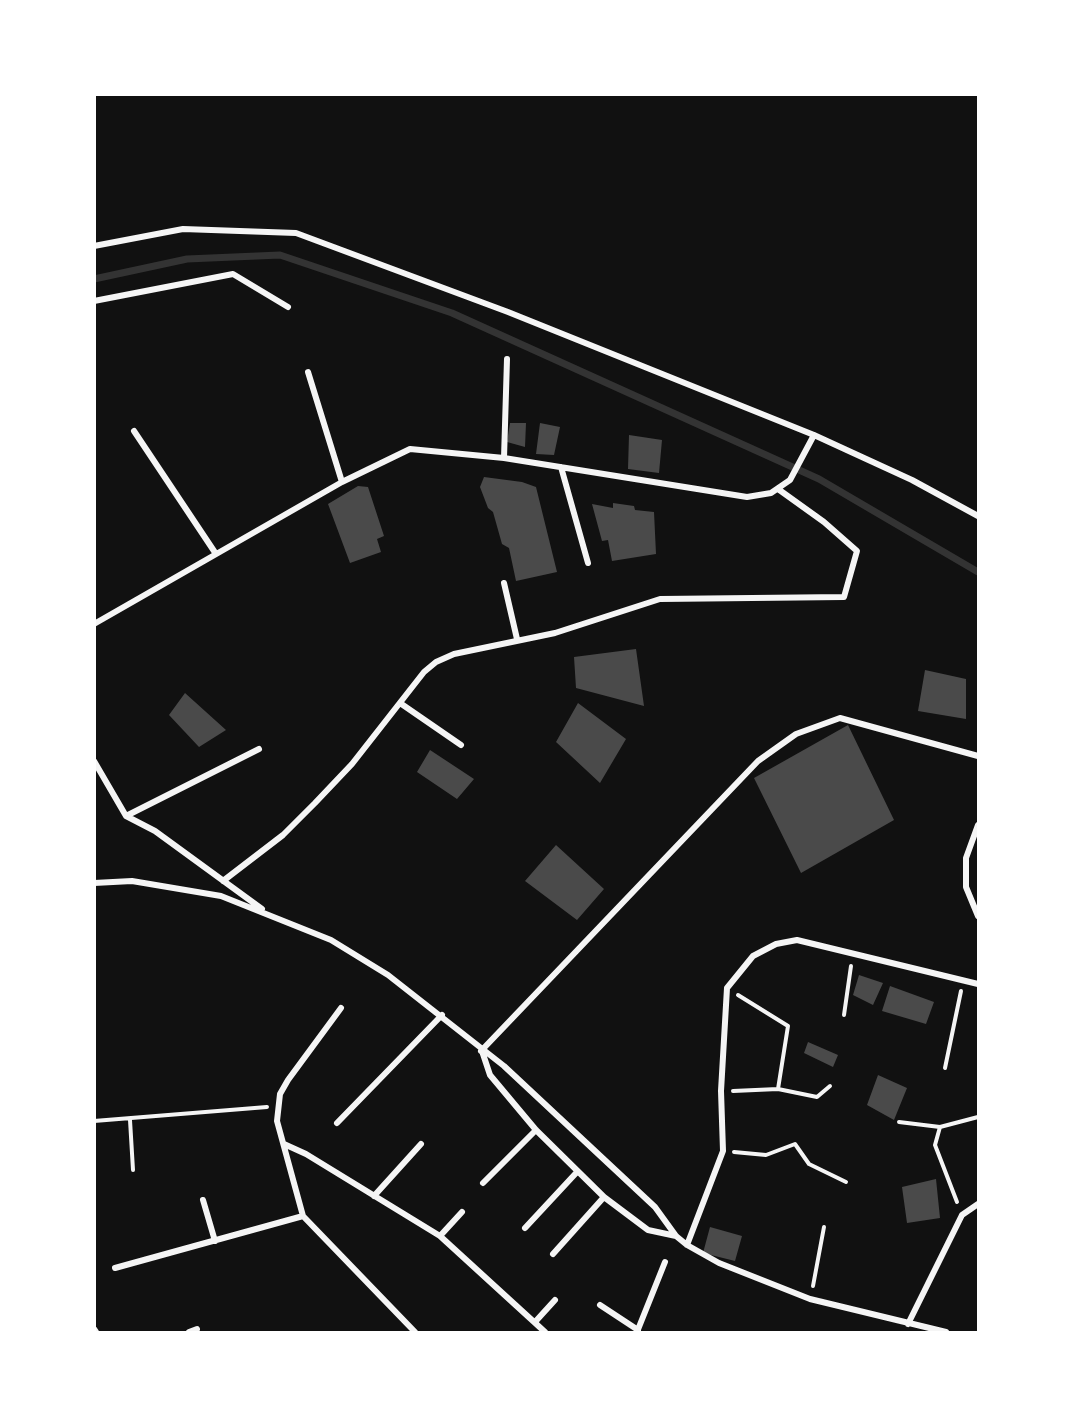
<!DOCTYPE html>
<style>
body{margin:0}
#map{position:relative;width:1073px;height:1427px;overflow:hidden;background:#111;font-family:Cabin,sans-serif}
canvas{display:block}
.frame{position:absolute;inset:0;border:96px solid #fff;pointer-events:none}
</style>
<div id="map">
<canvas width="1073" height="1427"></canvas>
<div class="frame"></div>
</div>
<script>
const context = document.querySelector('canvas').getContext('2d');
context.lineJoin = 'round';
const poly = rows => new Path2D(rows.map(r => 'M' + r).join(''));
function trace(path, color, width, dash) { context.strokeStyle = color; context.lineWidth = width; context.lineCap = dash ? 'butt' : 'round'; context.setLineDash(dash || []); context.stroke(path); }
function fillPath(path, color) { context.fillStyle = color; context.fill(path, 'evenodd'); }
const stream = poly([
 [94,279,187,259,280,255,452,313,819,479,978,572]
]);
const building = poly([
 [510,423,526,423,525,447,507,442],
 [540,423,560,427,554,455,536,454],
 [629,435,662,440,659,473,628,469],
 [484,477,522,482,536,487,557,572,516,581,509,548,502,544,493,512,488,508,480,487],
 [358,486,368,487,384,536,377,539,381,552,350,563,328,504],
 [613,503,634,506,635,510,654,512,656,554,612,561,608,540,602,541,592,504,613,508],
 [636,649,644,706,576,688,574,657],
 [925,670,966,679,966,719,918,711],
 [185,693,226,730,199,747,169,715],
 [578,703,626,739,600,783,556,742],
 [848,725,894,820,801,873,754,778],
 [430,750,474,779,457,799,417,772],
 [556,845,604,889,577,920,525,881],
 [859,975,883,983,873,1005,853,995],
 [890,986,934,1002,926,1024,882,1011],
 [808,1042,838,1055,833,1067,804,1053],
 [878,1075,907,1088,894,1120,867,1105],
 [936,1179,940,1218,907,1223,902,1187],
 [710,1227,742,1236,735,1261,703,1253]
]);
const path = poly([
 [738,995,788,1026,778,1089],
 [844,1015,851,966],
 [945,1068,961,991],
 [733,1091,778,1089,817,1097,830,1086],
 [130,1120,133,1170],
 [94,1121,267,1107],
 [899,1122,940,1127,978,1117],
 [940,1127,935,1145,957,1202],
 [734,1152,766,1155,795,1144,809,1164,846,1182],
 [813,1286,824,1227]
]);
const minor = poly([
 [94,246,183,229,296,233,508,312,814,435,912,480,978,516],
 [94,301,233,274,288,307],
 [308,372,342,482],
 [134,431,216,554],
 [504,458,507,359],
 [561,467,588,563],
 [504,583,517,639],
 [94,624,342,482,410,449,504,458,747,497,771,493,790,480,814,435],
 [400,703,461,745],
 [94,761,126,816,155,831,262,909],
 [126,816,259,749],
 [978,825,966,858,966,887,978,916],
 [223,881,283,835,315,803,352,764,424,672,436,662,454,654,555,633,660,599,844,597,857,551,824,522,778,489],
 [94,883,132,881,221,896,331,940,388,975,504,1066,655,1207,676,1236,687,1245,719,1263,810,1299,946,1332],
 [341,1008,288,1080,280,1094,277,1121,303,1216,415,1332],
 [481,1051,758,761,796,734,840,718,978,756],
 [482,1051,490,1075,536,1130,604,1197,648,1230,676,1236],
 [337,1123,442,1015],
 [284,1144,306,1154,440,1236,545,1332],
 [483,1183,536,1130],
 [374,1196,421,1144],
 [203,1200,215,1241],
 [525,1228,577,1172],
 [440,1236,462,1212],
 [687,1245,723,1151,721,1091,727,988,753,956,776,944,797,940,978,984],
 [553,1254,604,1197],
 [115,1268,303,1216],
 [600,1305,638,1330],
 [535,1322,555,1300],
 [908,1324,962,1215,978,1204],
 [94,1329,96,1332],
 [189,1332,197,1329],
 [637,1332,665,1262]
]);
trace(stream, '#333', 7);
fillPath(building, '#4a4a4a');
trace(path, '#f5f5f5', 4);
trace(minor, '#f5f5f5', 6);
</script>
